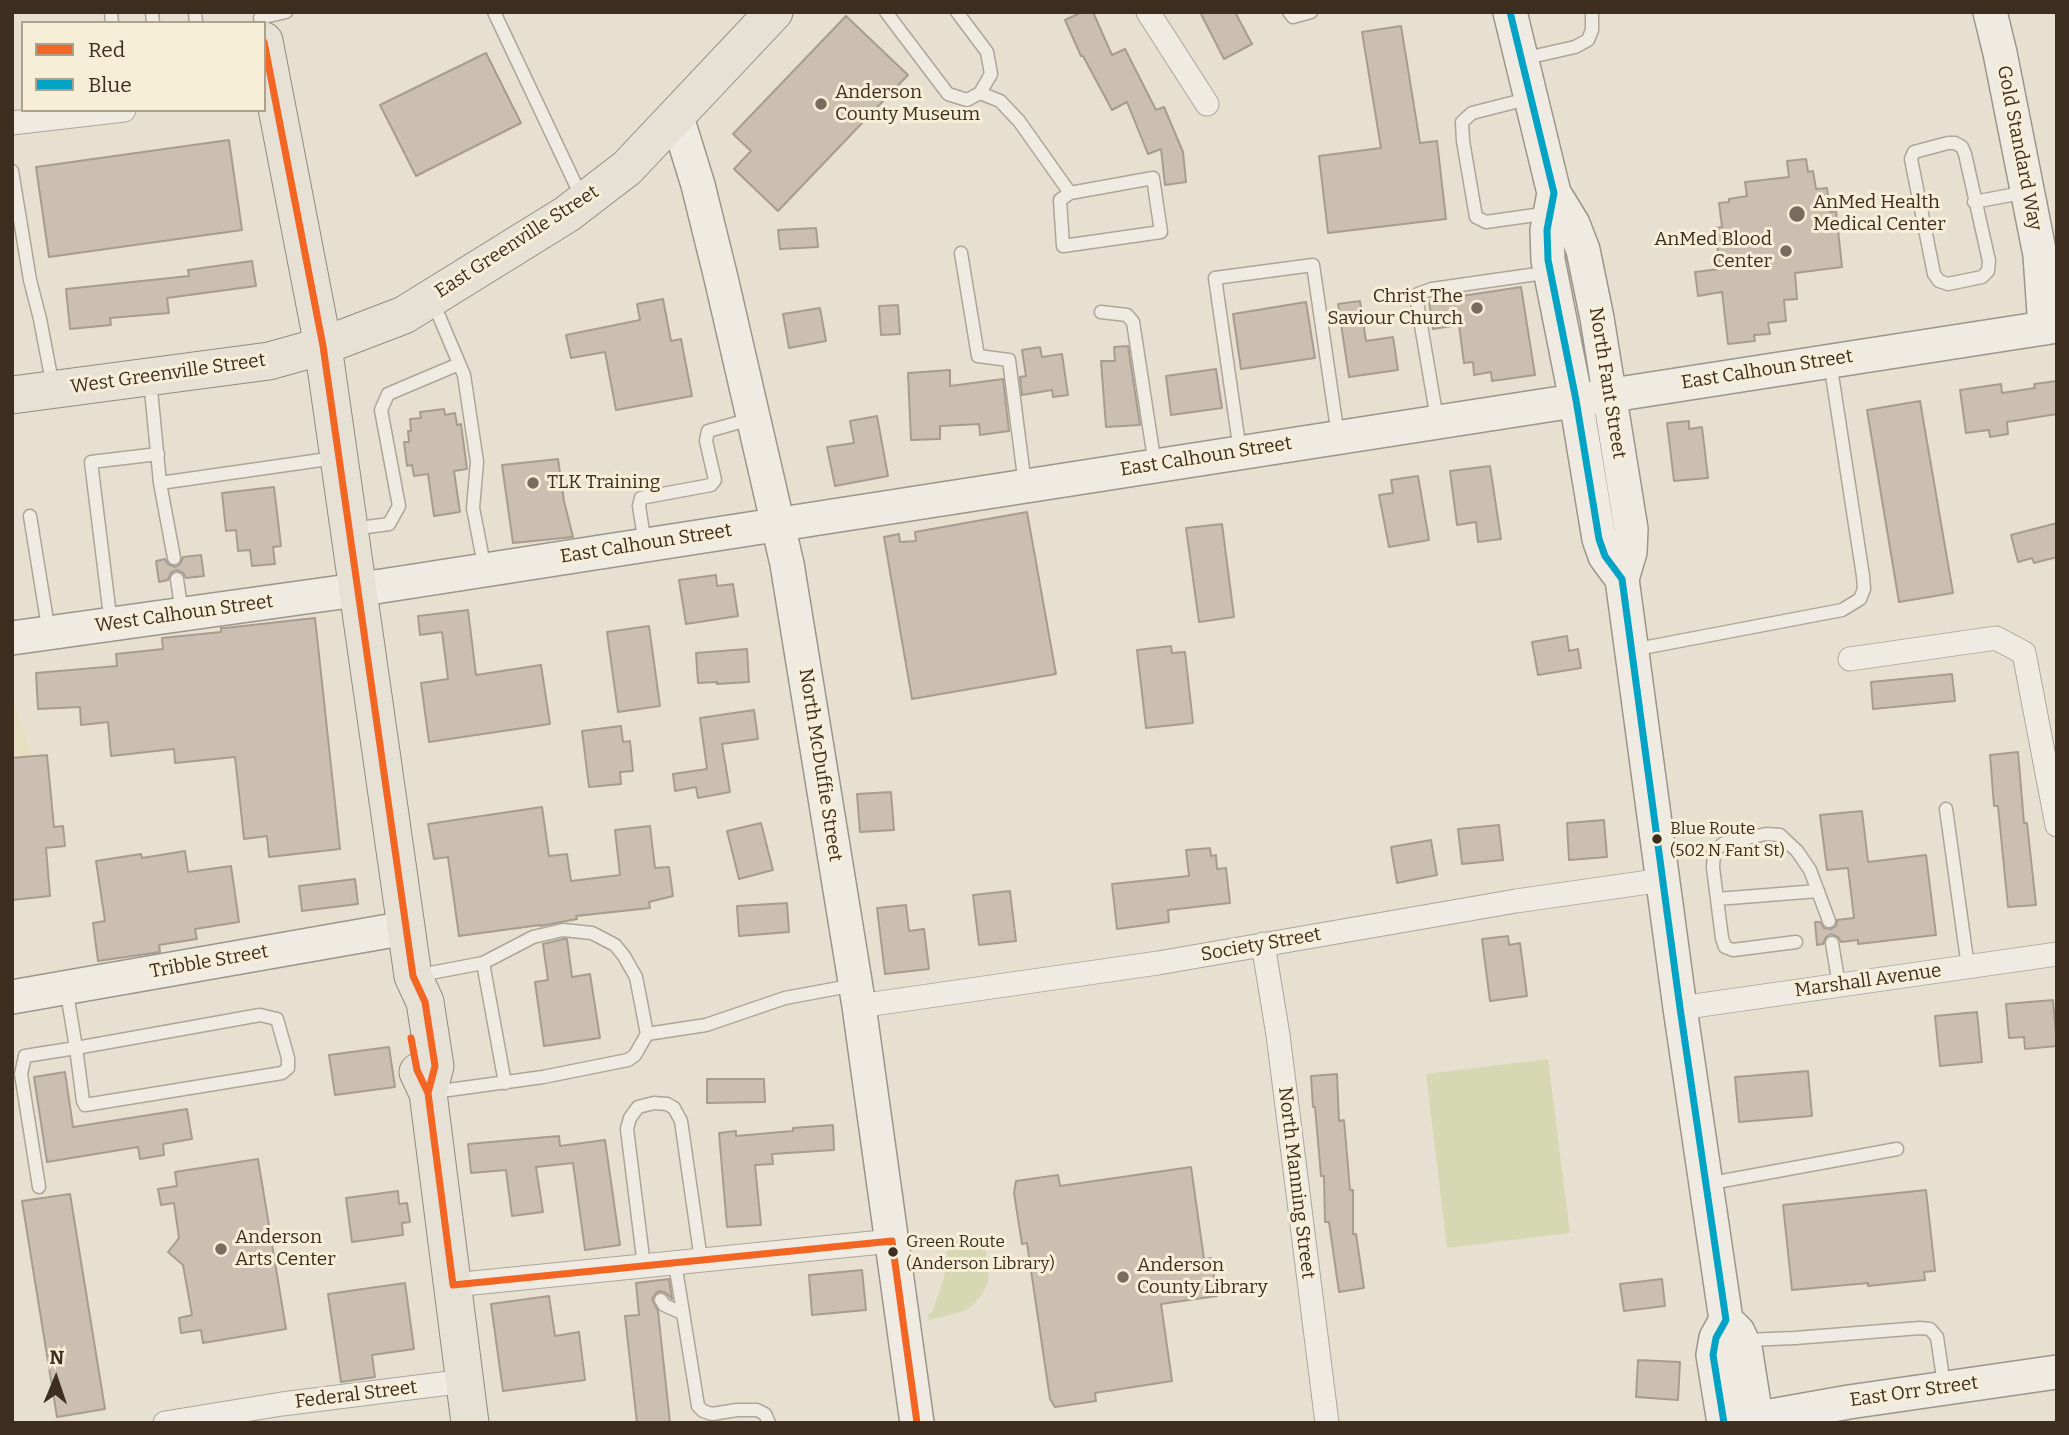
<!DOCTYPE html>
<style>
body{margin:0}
#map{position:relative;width:2069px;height:1435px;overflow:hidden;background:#e7e0d1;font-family:Bitter,serif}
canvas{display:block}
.frame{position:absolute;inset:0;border:14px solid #3d2e20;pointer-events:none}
.legend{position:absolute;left:21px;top:21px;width:245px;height:91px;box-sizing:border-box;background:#f7eed8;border:2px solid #ada18e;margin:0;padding:9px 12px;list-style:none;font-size:21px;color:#3d2e20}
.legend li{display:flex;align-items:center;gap:14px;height:35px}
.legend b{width:35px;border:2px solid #ada18e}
.north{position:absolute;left:21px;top:1344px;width:70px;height:70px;-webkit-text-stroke:5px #f7eed8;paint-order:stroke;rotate:2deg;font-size:19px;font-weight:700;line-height:28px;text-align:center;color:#3d2e20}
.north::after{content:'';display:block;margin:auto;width:24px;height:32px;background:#3d2e20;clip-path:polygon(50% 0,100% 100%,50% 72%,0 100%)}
</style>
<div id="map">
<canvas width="2069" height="1435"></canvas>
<div class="frame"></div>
<ul class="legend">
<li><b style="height:9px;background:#f26522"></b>Red</li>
<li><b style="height:9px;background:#03a3c5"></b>Blue</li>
</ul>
<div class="north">N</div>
</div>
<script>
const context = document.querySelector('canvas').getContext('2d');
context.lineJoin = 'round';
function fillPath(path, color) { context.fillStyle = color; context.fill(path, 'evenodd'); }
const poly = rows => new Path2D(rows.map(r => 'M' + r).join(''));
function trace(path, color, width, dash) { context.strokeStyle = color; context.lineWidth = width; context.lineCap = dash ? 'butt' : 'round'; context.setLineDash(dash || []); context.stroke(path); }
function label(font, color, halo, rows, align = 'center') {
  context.font = font + ' Bitter,serif'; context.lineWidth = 6; context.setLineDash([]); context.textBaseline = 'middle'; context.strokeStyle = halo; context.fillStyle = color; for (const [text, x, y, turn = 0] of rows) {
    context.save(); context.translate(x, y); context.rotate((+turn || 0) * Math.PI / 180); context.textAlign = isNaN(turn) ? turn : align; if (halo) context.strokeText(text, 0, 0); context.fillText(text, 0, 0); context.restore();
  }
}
const farmland = poly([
 [15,703,32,756,12,758,12,704]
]);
const green = poly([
 [1548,1059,1570,1233,1447,1248,1426,1074],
 [984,1237,989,1276,987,1285,980,1297,972,1306,961,1312,929,1320,928,1315,932,1312,944,1278,947,1260,946,1242]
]);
const building = poly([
 [1082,12,1093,12,1112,55,1125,49,1156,110,1164,107,1183,152,1186,182,1165,185,1161,149,1148,154,1127,102,1112,110,1083,56,1081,56,1065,20,1082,12],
 [1200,12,1235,12,1252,44,1224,59,1200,12],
 [846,16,908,75,778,211,734,169,751,151,733,134,846,16],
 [1401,26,1420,143,1437,141,1446,219,1328,233,1319,156,1381,148,1362,32,1401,26],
 [486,53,521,123,416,176,380,105,486,53],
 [229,140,242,230,49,257,36,167,229,140],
 [1806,159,1808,172,1813,171,1816,189,1827,188,1830,212,1836,211,1842,267,1795,273,1797,299,1784,300,1786,321,1768,323,1770,334,1754,335,1755,341,1728,344,1722,292,1698,296,1695,272,1720,269,1715,228,1722,227,1719,203,1729,202,1729,199,1747,196,1745,182,1789,177,1787,161,1806,159],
 [816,228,818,247,780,249,778,230,816,228],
 [252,261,256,286,167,298,169,313,110,318,111,325,70,329,66,289,189,276,188,270,252,261],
 [1521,287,1535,375,1492,381,1491,372,1474,375,1473,362,1464,363,1459,325,1433,329,1429,301,1521,287],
 [663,299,671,341,681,339,692,396,616,410,605,352,571,358,566,335,640,320,637,304,663,299],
 [1360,301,1366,341,1393,337,1398,370,1349,377,1338,304,1360,301],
 [1306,302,1315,358,1241,369,1233,314,1306,302],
 [898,305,900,334,881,335,879,306,898,305],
 [820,308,826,341,789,348,783,314,820,308],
 [1128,346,1140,425,1106,427,1101,361,1115,361,1114,347,1128,346],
 [1040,347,1042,357,1062,354,1068,395,1053,397,1052,390,1022,395,1020,377,1026,376,1022,350,1040,347],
 [1216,369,1222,408,1171,415,1166,376,1216,369],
 [950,370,950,386,1003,379,1009,431,980,435,979,424,940,426,940,439,911,440,908,373,950,370],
 [2057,381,2057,414,2007,422,2008,434,1990,437,1989,430,1966,433,1960,390,2001,384,2002,393,2035,388,2034,384,2057,381],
 [1920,401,1953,593,1899,602,1867,410,1920,401],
 [444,409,445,415,455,413,457,425,461,424,467,469,454,471,460,512,434,516,428,474,414,476,412,465,407,466,404,442,409,442,408,431,411,431,410,419,421,418,420,412,444,409],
 [877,416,888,476,835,486,827,447,854,443,850,421,877,416],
 [1689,421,1689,429,1702,427,1708,478,1674,481,1667,423,1689,421],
 [558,459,564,501,573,537,513,543,502,465,558,459],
 [1490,466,1501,539,1478,542,1476,522,1457,525,1450,471,1490,466],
 [1418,476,1429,540,1389,547,1379,495,1393,493,1391,480,1418,476],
 [274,487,281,546,273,547,275,564,252,566,250,550,238,551,236,530,226,531,222,493,274,487],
 [1027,512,1056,674,912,699,884,537,899,534,900,542,916,541,915,532,1027,512],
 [2057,523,2057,557,2034,563,2032,558,2018,562,2011,535,2057,523],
 [1222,524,1234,617,1199,622,1186,528,1222,524],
 [201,555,204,576,186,578,183,573,176,570,171,573,168,580,159,582,156,561,165,559,168,564,175,567,180,564,183,557,201,555],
 [716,575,717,586,733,584,738,616,686,624,679,580,716,575],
 [468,610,476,675,541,665,550,724,429,742,421,683,448,679,442,632,420,635,418,616,468,610],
 [315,618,340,849,269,857,267,836,244,839,235,757,175,763,174,749,111,756,108,722,81,725,80,707,38,709,36,673,117,666,116,654,163,649,162,638,221,632,221,628,225,628,315,618],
 [649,626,660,706,618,712,607,632,649,626],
 [1567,636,1569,651,1578,649,1581,668,1538,675,1532,642,1567,636],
 [1171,646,1172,653,1185,652,1193,723,1146,728,1137,650,1171,646],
 [747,649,749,682,717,684,717,682,698,683,696,653,747,649],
 [1952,674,1955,701,1873,709,1871,682,1952,674],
 [754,710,758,739,722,744,730,792,698,798,696,787,675,791,673,774,707,769,700,718,754,710],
 [621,726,623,742,630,741,633,771,620,772,621,784,589,787,582,731,621,726],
 [2018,752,2024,823,2027,823,2036,905,2008,907,1998,806,1994,806,1990,755,2018,752],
 [47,755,54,827,63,826,65,846,46,848,50,896,12,900,12,758,47,755],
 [891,792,894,830,860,832,857,794,891,792],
 [542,807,549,856,567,854,571,881,620,875,615,830,650,826,655,868,669,867,673,896,649,902,650,908,576,916,577,919,540,926,540,925,459,936,448,857,434,859,428,824,542,807],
 [1862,811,1868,862,1926,855,1936,935,1858,944,1858,940,1841,942,1838,937,1831,934,1826,937,1823,944,1817,945,1815,922,1820,922,1824,928,1831,929,1836,926,1837,920,1854,918,1848,868,1827,870,1820,815,1862,811],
 [1604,820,1607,857,1569,860,1567,823,1604,820],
 [761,823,773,870,739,879,727,831,761,823],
 [1499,825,1503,860,1462,864,1458,829,1499,825],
 [1431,840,1437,875,1397,883,1391,847,1431,840],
 [1210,848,1211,856,1216,855,1217,869,1226,868,1230,903,1168,910,1169,922,1117,929,1112,884,1189,876,1186,850,1210,848],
 [185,851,188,872,231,866,239,922,195,929,197,939,159,945,160,952,98,961,93,923,105,921,96,861,141,854,142,858,185,851],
 [355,879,358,904,302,911,299,886,355,879],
 [1010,891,1016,941,979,945,973,895,1010,891],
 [787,903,789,932,739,936,737,906,787,903],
 [906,905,909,931,924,929,929,969,885,974,877,908,906,905],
 [1508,936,1509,945,1520,943,1527,996,1490,1001,1482,939,1508,936],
 [564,939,567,939,572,977,590,974,600,1038,544,1046,535,982,548,980,543,944,564,939],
 [2053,1000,2057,1046,2025,1049,2024,1037,2009,1038,2006,1004,2053,1000],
 [1977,1012,1982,1062,1940,1066,1935,1016,1977,1012],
 [389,1047,395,1087,335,1095,329,1055,389,1047],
 [1808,1071,1812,1116,1739,1122,1735,1077,1808,1071],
 [65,1072,73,1127,187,1109,192,1139,163,1144,164,1155,140,1159,138,1147,47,1162,34,1077,65,1072],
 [1337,1074,1339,1121,1344,1120,1350,1190,1353,1190,1353,1234,1356,1234,1364,1288,1339,1292,1329,1222,1325,1222,1324,1176,1321,1176,1315,1107,1313,1107,1311,1076,1337,1074],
 [707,1079,764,1079,765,1102,707,1103,707,1079],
 [833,1125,834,1150,772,1154,773,1164,755,1165,761,1225,727,1227,719,1133,736,1131,736,1136,793,1131,793,1128,833,1125],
 [559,1136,560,1146,605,1140,620,1245,585,1250,573,1163,536,1167,543,1212,512,1216,506,1170,471,1173,468,1144,559,1136],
 [258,1159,286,1329,203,1343,201,1330,181,1333,179,1318,192,1315,183,1265,168,1252,179,1238,174,1203,161,1205,158,1189,177,1186,175,1172,258,1159],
 [1191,1167,1204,1259,1211,1258,1217,1296,1161,1304,1172,1381,1095,1393,1096,1401,1055,1407,1050,1399,1027,1243,1022,1244,1014,1193,1016,1181,1058,1175,1060,1186,1191,1167],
 [1926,1190,1935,1271,1924,1272,1925,1280,1868,1286,1868,1283,1792,1290,1783,1205,1926,1190],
 [398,1191,399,1204,407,1203,410,1222,402,1223,403,1235,352,1242,346,1198,398,1191],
 [70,1194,105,1409,57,1417,22,1201,70,1194],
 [862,1270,866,1310,812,1315,809,1275,862,1270],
 [669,1279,672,1299,666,1293,660,1291,656,1293,652,1299,658,1311,670,1423,637,1423,625,1316,639,1315,636,1283,669,1279],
 [1662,1279,1665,1306,1624,1311,1620,1284,1662,1279],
 [405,1283,414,1349,372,1355,375,1377,341,1382,328,1294,405,1283],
 [549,1296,555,1336,579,1332,585,1380,503,1391,491,1304,549,1296],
 [1638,1360,1680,1362,1678,1400,1636,1397,1638,1360]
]);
const lane = poly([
 [111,12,112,23],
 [152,12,153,23],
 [195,12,196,23],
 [494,12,582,198],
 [886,12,948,94,967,100,980,93,991,74,987,52,957,12],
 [1289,12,1293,17,1311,12],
 [260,18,286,12],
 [1522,59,1575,47,1588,40,1592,30,1592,12],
 [980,93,1000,101,1019,121,1070,193,1153,178,1161,232,1063,246,1060,200,1070,193],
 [1531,98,1472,113,1462,122,1463,141,1476,217,1486,222,1549,213],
 [1948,143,1955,143,1962,147,1965,154,1989,261,1988,271,1982,277,1948,284,1939,281,1934,274,1911,159,1914,152,1948,143],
 [12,171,30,280,40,319,53,387],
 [1974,202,2027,192],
 [961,253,978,356,1009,360,1025,485],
 [433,302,464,375,477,462,473,508,485,570],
 [1101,312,1127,315,1133,322,1155,465],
 [150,380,160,483,335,458],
 [1437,419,1417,302,1418,294,1432,289,1551,272],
 [1240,451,1215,278,1313,265,1338,436],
 [160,483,174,558],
 [30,516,49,633],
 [352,529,389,524,399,506,381,410,388,394,459,364],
 [645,544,639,506,641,498,711,485,715,480,706,441,708,431,751,419],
 [177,579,182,614],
 [111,624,91,462,158,454],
 [1632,650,1842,610,1860,599,1864,589,1863,576,1830,362],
 [1946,809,1968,967],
 [1717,899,1818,891],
 [1796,942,1733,950,1725,947,1722,938,1713,868,1714,851,1724,843,1766,834,1780,835,1797,851,1810,870,1829,921],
 [1832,943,1839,985],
 [415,976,483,963],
 [505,1083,483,963,533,937,563,930,592,933,615,945,624,956,636,977,647,1034],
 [434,1092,543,1077,628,1060,635,1055,647,1034,706,1025,785,998,855,985],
 [1706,1184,1897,1149],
 [39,1187,21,1074,25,1056,76,1048,260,1015,277,1019,288,1058,288,1068,282,1073,85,1105,83,1101,76,1048,66,987],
 [675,1263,698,1406,703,1411,712,1414,737,1410,757,1410,765,1414,769,1423],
 [644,1266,627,1129,630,1118,638,1107,654,1103,667,1104,674,1108,681,1121,701,1260],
 [661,1300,664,1305,682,1313],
 [1746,1340,1795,1338,1920,1328,1930,1329,1937,1337,1944,1385]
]);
const street = poly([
 [1148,12,1207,104],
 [12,123,124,110],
 [1850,659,1996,638,2024,653,2057,825],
 [1263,944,1278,1035,1327,1423],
 [859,1006,1158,963,1516,901,1663,880],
 [1680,1008,2057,954],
 [453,1285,892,1241],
 [165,1423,282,1404,465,1381]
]);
const secondary = poly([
 [1510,12,1554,193,1573,224,1583,250,1597,318,1631,529,1630,552,1622,579,1680,1008,1726,1320,1738,1332,1745,1347,1757,1423],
 [1990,12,2000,53,2040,255,2045,328],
 [677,117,698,185,721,278,787,564,859,1006,917,1423],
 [1554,193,1547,230,1548,260,1576,400,1599,539,1605,556,1622,579],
 [12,638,356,590,2057,326],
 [12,997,406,928],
 [1724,1423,1713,1355,1716,1338,1726,1320],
 [1731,1423,1849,1402,2057,1372]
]);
const primary = poly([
 [264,41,323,346,413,976,425,1002,435,1066,428,1093],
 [12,395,269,361,323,346,404,315,567,214,627,168,774,12],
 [418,1072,428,1093,470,1423]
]);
const bus1 = poly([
 [264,42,323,346,413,976,425,1002,435,1066,428,1093],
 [411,1038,417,1070,428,1093,453,1285,892,1241,917,1423]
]);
const bus2 = poly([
 [1510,12,1554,193,1547,230,1548,260,1576,400,1599,539,1605,556,1622,579,1680,1008,1726,1320,1716,1338,1713,1355,1724,1423]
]);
const markers = [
 [821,104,7,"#786c5e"],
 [1797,214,9,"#786c5e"],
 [1786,251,7,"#786c5e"],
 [1477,308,7,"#786c5e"],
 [533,483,7,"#786c5e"],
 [1657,839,6,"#3d2e20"],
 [221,1249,7,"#786c5e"],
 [893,1252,6,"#3d2e20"],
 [1123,1277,7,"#786c5e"]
];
const busNames = [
 ["Blue Route",1670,829],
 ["(502 N Fant St)",1670,851],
 ["Green Route",906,1242],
 ["(Anderson Library)",906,1264]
];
const poiNames = [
 ["Anderson",835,93],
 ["County Museum",835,115],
 ["AnMed Health",1813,203],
 ["Medical Center",1813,225],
 ["AnMed Blood",1772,240,"right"],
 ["Center",1772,262,"right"],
 ["Christ The",1463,297,"right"],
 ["Saviour Church",1463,319,"right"],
 ["TLK Training",547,483],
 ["Anderson",235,1238],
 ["Arts Center",235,1260],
 ["Anderson",1137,1266],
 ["County Library",1137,1288]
];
const streetNames = [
 ["Gold Standard Way",2019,148,79],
 ["East Greenville Street",517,242,-33],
 ["East Calhoun Street",1767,370,-9],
 ["West Greenville Street",168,374,-8],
 ["North Fant Street",1607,383,81],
 ["East Calhoun Street",1206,457,-9],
 ["East Calhoun Street",646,544,-9],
 ["West Calhoun Street",184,614,-8],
 ["North McDuffie Street",820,765,81],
 ["Society Street",1261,945,-10],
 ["Tribble Street",209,962,-10],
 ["Marshall Avenue",1868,981,-8],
 ["North Manning Street",1296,1183,83],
 ["East Orr Street",1914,1392,-8],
 ["Federal Street",356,1395,-7]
];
fillPath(farmland, '#e6dfc2');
fillPath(green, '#d6d7b3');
fillPath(building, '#cbbfb2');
trace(building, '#a89c90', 2);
trace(lane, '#ada599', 15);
trace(street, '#ada599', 25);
trace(secondary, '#9c958a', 36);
trace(primary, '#928b80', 39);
trace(lane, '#efebe3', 12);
trace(street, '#efebe3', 23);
trace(secondary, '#efebe3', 33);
trace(primary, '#e6e1d4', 37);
trace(bus1, '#f26522', 7);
trace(bus2, '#03a3c5', 7);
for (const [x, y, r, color] of markers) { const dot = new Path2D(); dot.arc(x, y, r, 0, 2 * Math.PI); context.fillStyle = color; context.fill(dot); trace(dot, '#f7eed8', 2.5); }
label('17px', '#3d2e20', '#f7eed8', busNames, 'left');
label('19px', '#3d2e20', '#f7eed8', poiNames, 'left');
label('19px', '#3d2e20', '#f7eed8', streetNames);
</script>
